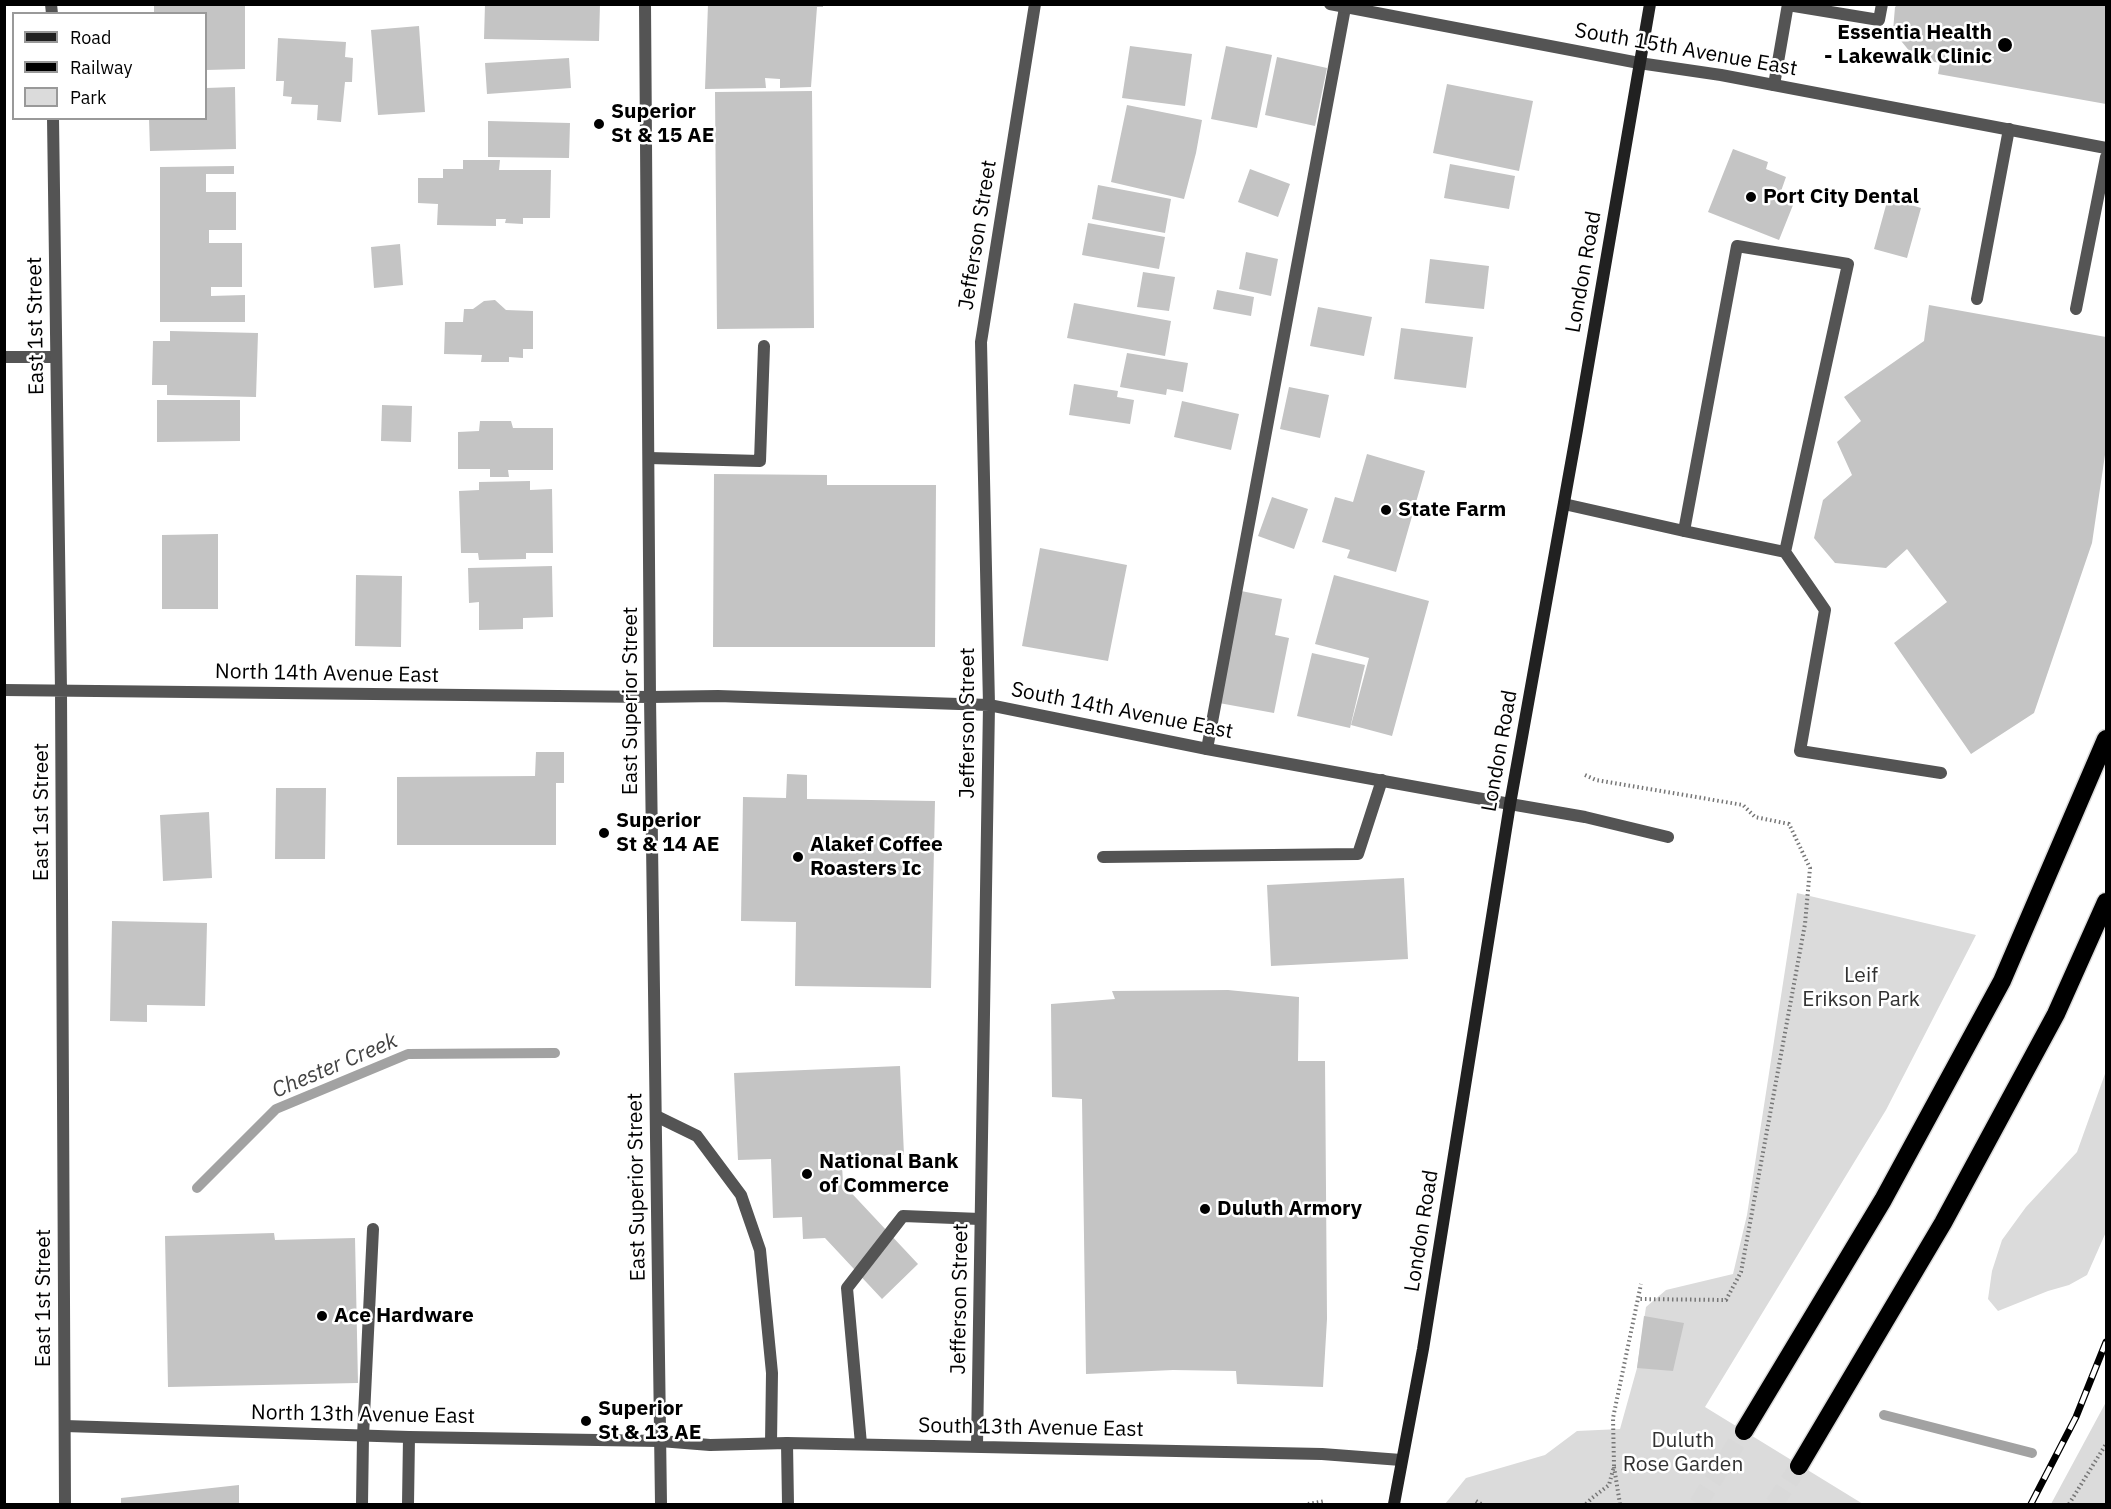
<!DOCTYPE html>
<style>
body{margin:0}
#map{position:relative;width:2111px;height:1509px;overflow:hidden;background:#fff;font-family:"IBM Plex Sans",sans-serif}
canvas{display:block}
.frame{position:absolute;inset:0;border:6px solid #000;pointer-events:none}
.legend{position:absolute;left:12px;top:12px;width:195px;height:108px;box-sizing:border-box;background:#fff;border:2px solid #999;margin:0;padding:8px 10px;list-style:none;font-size:18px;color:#000}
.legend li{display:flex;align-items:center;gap:12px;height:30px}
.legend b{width:30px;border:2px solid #999}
</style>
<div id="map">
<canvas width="2111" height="1509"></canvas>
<div class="frame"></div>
<ul class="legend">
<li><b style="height:8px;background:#212121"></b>Road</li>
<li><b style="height:8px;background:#000"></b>Railway</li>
<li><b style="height:16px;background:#dbdbdb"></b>Park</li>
</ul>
</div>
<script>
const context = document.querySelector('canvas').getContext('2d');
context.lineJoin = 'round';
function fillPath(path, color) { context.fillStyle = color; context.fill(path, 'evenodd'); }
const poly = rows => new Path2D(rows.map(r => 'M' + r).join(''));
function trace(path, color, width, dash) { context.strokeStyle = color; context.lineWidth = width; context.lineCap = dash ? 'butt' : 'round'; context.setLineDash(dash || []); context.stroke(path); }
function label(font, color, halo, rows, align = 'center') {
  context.font = font + ' "IBM Plex Sans",sans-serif'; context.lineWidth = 5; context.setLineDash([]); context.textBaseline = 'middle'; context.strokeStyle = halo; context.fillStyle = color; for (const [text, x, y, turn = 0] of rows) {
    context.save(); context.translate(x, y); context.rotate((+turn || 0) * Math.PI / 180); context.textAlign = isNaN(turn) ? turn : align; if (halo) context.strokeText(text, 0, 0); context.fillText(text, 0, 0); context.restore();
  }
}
const green = poly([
 [1797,893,1976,935,1886,1110,1705,1407,1863,1504,1445,1504,1466,1478,1545,1455,1577,1431,1620,1429,1637,1368,1646,1307,1666,1290,1733,1274,1747,1215],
 [2106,1071,2106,1232,2087,1275,2069,1285,2048,1291,1998,1311,1988,1299,1992,1271,2002,1240,2026,1207,2077,1152],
 [2106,1402,2106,1504,2051,1504]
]);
const stream = poly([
 [197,1188,276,1109,408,1054,555,1053],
 [1884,1415,2032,1453]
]);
const building = poly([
 [245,4,245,69,206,70,206,14,154,14,154,5],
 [485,4,600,4,599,41,484,39],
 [708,4,823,4,823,7,817,7,811,87,780,88,780,79,765,78,766,88,705,89],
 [1898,4,2106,4,2106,104,1938,74,1940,63,1915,58,1893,31,1895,7],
 [419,26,425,112,378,115,371,30],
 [278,38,346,42,345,57,353,58,352,82,345,82,341,122,317,120,318,105,291,104,292,97,283,96,284,81,276,81],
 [1130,46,1192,54,1185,106,1122,98],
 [1226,46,1272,55,1257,128,1211,119],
 [1277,57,1327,68,1315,126,1265,115],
 [569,58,571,88,487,94,485,63],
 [1447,84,1533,101,1519,171,1433,153],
 [235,87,236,149,150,151,149,118,206,118,206,88],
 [812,91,814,328,717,329,715,92],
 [1127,105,1202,120,1196,153,1184,199,1111,182],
 [488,121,570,123,569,158,488,157],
 [1733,149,1768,162,1766,169,1786,177,1780,194,1795,200,1779,240,1708,212],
 [463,160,500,160,499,170,551,170,550,218,523,218,523,224,505,223,506,219,496,219,496,226,437,225,438,204,418,203,418,178,443,178,443,169,463,169],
 [1450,164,1515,176,1509,209,1444,198],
 [234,166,234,174,206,174,206,192,236,192,236,230,209,230,209,243,242,243,242,287,211,287,211,296,245,295,245,322,160,322,160,167],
 [1250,169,1290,184,1278,217,1238,202],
 [1098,185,1171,199,1165,233,1092,219],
 [1888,198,1921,208,1907,258,1874,249],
 [1088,223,1165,237,1159,269,1082,255],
 [400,244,403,285,374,288,371,247],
 [1246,252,1278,259,1271,296,1239,289],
 [1430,259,1489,266,1484,309,1425,303],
 [1143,272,1175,277,1169,311,1137,307],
 [1217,290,1254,297,1251,316,1213,309],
 [495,300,506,310,533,311,533,349,523,349,523,358,509,357,509,362,481,362,482,355,444,354,445,322,463,322,464,309,473,309,484,301],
 [1074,303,1171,321,1165,356,1067,338],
 [1929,305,2106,337,2106,448,2092,543,2034,713,1971,754,1894,643,1947,602,1907,549,1886,568,1835,563,1814,538,1823,500,1852,475,1837,442,1861,421,1844,397,1924,341],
 [1318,307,1372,317,1364,356,1310,346],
 [1401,328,1473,337,1466,388,1394,379],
 [170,331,258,333,256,397,167,395,167,385,152,385,153,341,170,341],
 [1127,353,1188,363,1183,392,1167,389,1166,395,1120,387],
 [1074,384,1118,391,1117,397,1134,400,1130,424,1069,415],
 [1289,387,1329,395,1320,438,1280,429],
 [157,400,240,400,240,441,157,442],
 [1182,401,1239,414,1231,450,1174,437],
 [382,405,412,406,411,442,381,441],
 [480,421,511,421,513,428,553,428,553,470,508,470,509,477,490,477,490,469,458,469,458,432,479,431],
 [1367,454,1425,471,1396,572,1347,558,1350,550,1322,542,1335,497,1353,502],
 [714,474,827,475,827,485,936,485,935,647,713,647],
 [530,481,530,490,552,489,553,553,526,553,526,559,479,560,478,553,461,553,459,491,479,490,479,482],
 [1272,497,1308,509,1294,549,1258,536],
 [218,534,218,609,162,609,162,535],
 [1040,548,1127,565,1108,661,1022,646],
 [552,566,553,617,523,618,523,629,479,630,479,602,469,603,468,568],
 [356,575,402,576,401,647,355,646],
 [1334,575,1429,601,1392,736,1351,725,1369,658,1315,644],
 [1241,591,1282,599,1275,635,1289,638,1274,713,1219,703],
 [1312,653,1365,665,1350,728,1297,716],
 [536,752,564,752,564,783,556,783,556,845,397,845,397,777,535,776],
 [787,774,807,775,807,799,935,801,931,988,795,986,796,922,741,921,743,797,786,798],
 [276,788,326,788,325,859,275,859],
 [209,812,212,878,163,881,160,815],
 [1404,878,1408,959,1271,966,1267,885],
 [112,921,207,923,205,1006,147,1005,147,1022,110,1021],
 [1228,990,1299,997,1298,1061,1325,1061,1327,1319,1323,1387,1237,1384,1236,1371,1173,1370,1086,1374,1082,1099,1052,1097,1051,1004,1115,999,1112,991],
 [900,1066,904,1155,849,1157,842,1164,843,1184,918,1264,882,1299,825,1238,803,1239,802,1217,773,1218,771,1159,738,1160,734,1073],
 [274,1233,275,1240,355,1238,358,1383,168,1387,165,1236],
 [1644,1316,1684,1323,1673,1371,1637,1368],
 [239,1485,239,1504,121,1504,121,1498]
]);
const motorwayTunnel = poly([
 [1698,1504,1744,1431],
 [1774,1504,1799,1466]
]);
const path = poly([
 [1585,775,1596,780,1743,805,1755,817,1789,824,1810,868,1805,924,1741,1272,1726,1300,1638,1299],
 [1614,1467,1620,1504],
 [1476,1501,1481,1504],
 [1308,1504,1325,1501],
 [1586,1504,1592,1498,1609,1485,1614,1466,1613,1418,1641,1284],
 [2069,1504,2106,1444]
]);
const service = poly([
 [1788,5,1879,20,1882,4],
 [1774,85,1788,4],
 [1977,299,2009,129],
 [2076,309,2106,157],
 [4,357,56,357],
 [649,458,760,461,764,346],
 [1564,504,1684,531,1785,552,1848,264,1737,246,1684,531],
 [1785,552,1825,610,1800,751,1941,773],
 [1207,749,1345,8],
 [1510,804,1585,817,1668,837],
 [1103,857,1358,854,1382,780],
 [656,1116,697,1136,741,1195,760,1250,772,1373,771,1443],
 [787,1443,788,1504],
 [861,1444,847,1288,903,1216,980,1219],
 [362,1504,363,1436,373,1229],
 [408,1504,409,1437]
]);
const minor = poly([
 [1330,4,1639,63,1721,75,2106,148],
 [650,697,718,696,989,705,1207,749,1510,804],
 [65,1426,409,1437,660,1441,710,1445,787,1443,1322,1454,1401,1460],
 [977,1446,989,705,981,342,1035,4]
]);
const tertiary = poly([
 [51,4,52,14],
 [645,4,650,697,661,1504],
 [53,118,61,691,65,1504],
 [4,690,650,697]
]);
const secondary = poly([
 [1394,1504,1423,1349,1510,804,1577,430,1650,4]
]);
const motorway = poly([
 [1744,1431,1883,1200,2002,981,2106,739],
 [1799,1466,1943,1223,2056,1014,2106,902]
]);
const rail = poly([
 [2031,1504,2076,1417,2106,1342]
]);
const markers = [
 [2005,45,8,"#000"],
 [599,124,6,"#000"],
 [1751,197,6,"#000"],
 [1386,510,6,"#000"],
 [604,833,6,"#000"],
 [798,857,6,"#000"],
 [807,1174,6,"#000"],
 [1205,1209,6,"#000"],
 [322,1316,6,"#000"],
 [586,1421,6,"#000"]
];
const poiNames = [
 ["Essentia Health",1992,33,"right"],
 ["- Lakewalk Clinic",1992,57,"right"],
 ["Superior",611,112],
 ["St & 15 AE",611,136],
 ["Port City Dental",1763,197],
 ["State Farm",1398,510],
 ["Superior",616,821],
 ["St & 14 AE",616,845],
 ["Alakef Coffee",810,845],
 ["Roasters Ic",810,869],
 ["National Bank",819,1162],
 ["of Commerce",819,1186],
 ["Duluth Armory",1217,1209],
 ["Ace Hardware",334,1316],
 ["Superior",598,1409],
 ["St & 13 AE",598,1433]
];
const streetNames = [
 ["South 15th Avenue East",1686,50,10],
 ["Jefferson Street",978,235,-81],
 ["London Road",1584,272,-80],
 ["East 1st Street",36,326,-91],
 ["North 14th Avenue East",327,674,1],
 ["East Superior Street",631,701,-90],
 ["South 14th Avenue East",1122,711,11],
 ["Jefferson Street",968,723,-90],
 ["London Road",1500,751,-80],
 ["East 1st Street",42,812,-90],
 ["East Superior Street",637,1187,-91],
 ["London Road",1422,1231,-81],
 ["East 1st Street",44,1298,-90],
 ["Jefferson Street",960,1299,-89],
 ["North 13th Avenue East",363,1415,1],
 ["South 13th Avenue East",1031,1428,1]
];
const parkNames = [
 ["Leif",1861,976],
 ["Erikson Park",1861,1000],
 ["Duluth",1683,1441],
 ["Rose Garden",1683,1465]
];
const waterNames = [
 ["Chester Creek",335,1066,-23]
];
fillPath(green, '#dbdbdb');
trace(stream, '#a2a2a2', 10);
fillPath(building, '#c4c4c4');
trace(motorwayTunnel, '#d9d9d9', 18, [18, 9]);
trace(motorway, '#dbdbdb', 21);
trace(path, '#767676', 4, [1.5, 3]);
trace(service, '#545454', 12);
trace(minor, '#545454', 12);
trace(tertiary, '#545454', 12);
trace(secondary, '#212121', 12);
trace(motorway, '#000', 18);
trace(rail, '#000', 7);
trace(rail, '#fff', 4.5, [14]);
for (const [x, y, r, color] of markers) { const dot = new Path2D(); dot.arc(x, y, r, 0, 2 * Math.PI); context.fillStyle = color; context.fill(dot); trace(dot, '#fff', 2); }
label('bold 21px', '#000', '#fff', poiNames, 'left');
label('21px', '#000', '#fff', streetNames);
label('21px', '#323232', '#fff', parkNames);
label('italic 22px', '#434343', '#fff', waterNames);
</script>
